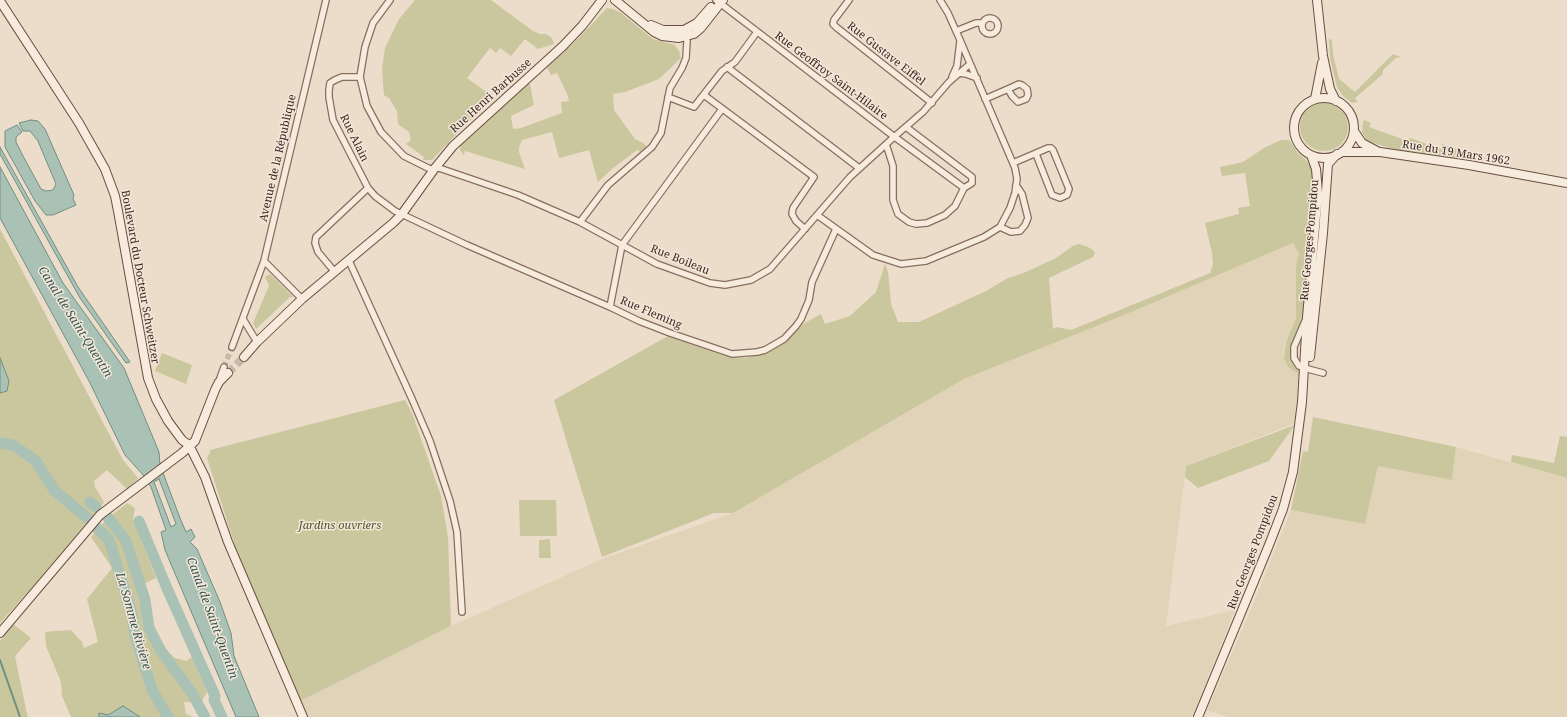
<!DOCTYPE html>
<meta charset="utf-8">
<style>
body{margin:0}
canvas{display:block;background:#ecdcca}
</style>
<canvas width="1567" height="717"></canvas>
<script>
const context = document.querySelector('canvas').getContext('2d');
context.lineJoin = 'round';
function fillPath(path, color) { context.fillStyle = color; context.fill(path, 'evenodd'); }
const poly = rows => new Path2D(rows.map(r => 'M' + r).join(''));
function trace(path, color, width, dash) { context.strokeStyle = color; context.lineWidth = width; context.lineCap = dash ? 'butt' : 'round'; context.setLineDash(dash || []); context.stroke(path); }
function label(font, color, halo, rows, align = 'center') {
  context.font = font + ' "Noto Serif",serif'; context.lineWidth = 3; context.setLineDash([]); context.textBaseline = 'middle'; context.strokeStyle = halo; context.fillStyle = color; for (const [text, x, y, turn = 0] of rows) {
    context.save(); context.translate(x, y); context.rotate((+turn || 0) * Math.PI / 180); context.textAlign = isNaN(turn) ? turn : align; if (halo) context.strokeText(text, 0, 0); context.fillText(text, 0, 0); context.restore();
  }
}
const farmland = poly([
 [1293,243,1299,254,1296,265,1296,318,1285,343,1284,359,1288,367,1300,375,1295,423,1186,466,1166,626,1235,610,1192,717,307,717,300,701,451,626,607,557,733,513,964,379,1129,313],
 [1456,447,1567,478,1567,717,1228,717,1207,710,1252,607,1291,510,1365,524,1378,466,1452,480]
]);
const green = poly([
 [415,0,491,0,533,31,540,34,546,34,552,38,554,44,538,49,525,39,511,56,500,48,496,53,490,48,467,78,495,98,461,129,432,160,423,160,424,157,406,144,411,140,409,132,398,124,397,111,389,98,384,95,383,83,382,68,385,48,399,19],
 [607,8,613,9,621,13,653,39,675,45,679,51,681,58,659,79,625,92,613,94,614,110,635,139,643,143,647,147,644,150,641,152,637,150,612,169,598,182,589,150,559,158,552,132,522,140,519,148,519,152,525,169,465,151,464,155,460,150,461,143,529,79,534,105,511,116,513,129,521,128,562,113,561,102,569,101,568,96,557,73,551,75,547,67,573,44],
 [1329,39,1332,40,1333,54,1339,79,1355,92,1393,54,1401,57,1396,58,1383,70,1383,74,1355,98,1358,102,1352,103,1342,95,1337,87,1330,59],
 '1300 127a24 24 0 1 1 48 0a24 24 0 1 1-48 0Z',
 [1364,120,1371,123,1369,127,1408,141,1410,138,1441,149,1442,144,1510,166,1465,153,1464,158,1459,159,1393,149,1367,141,1362,132,1363,122],
 [1281,140,1289,140,1298,153,1305,159,1311,167,1313,176,1310,243,1305,307,1290,354,1293,362,1300,370,1300,375,1288,367,1284,359,1286,342,1296,318,1296,265,1299,254,1293,243,1129,313,964,379,733,513,714,513,602,557,554,400,668,336,724,356,744,358,766,353,775,349,788,339,803,324,821,314,825,324,850,316,876,292,885,264,888,272,891,304,898,322,919,322,986,291,1006,279,1026,272,1056,258,1073,246,1079,244,1088,247,1093,250,1095,253,1093,257,1049,278,1053,329,1057,327,1071,330,1210,273,1213,264,1212,253,1205,223,1239,214,1238,208,1250,206,1245,173,1222,176,1220,167,1243,162,1264,148],
 [0,229,123,460,138,478,127,489,107,470,94,481,95,487,104,502,36,583,0,623],
 [270,274,293,297,290,297,256,329,253,323,269,286,265,277],
 [162,353,192,365,186,384,155,371],
 [405,400,412,413,441,496,448,537,451,626,300,701,236,549,207,458,210,452,210,450],
 [1313,417,1456,447,1452,480,1378,466,1365,524,1291,510,1303,451,1308,452],
 [1295,425,1269,461,1198,488,1185,477,1186,466],
 [1560,436,1567,437,1567,478,1511,462,1512,455,1554,463],
 [519,500,556,500,557,536,520,536],
 [127,503,135,508,133,519,156,578,144,584,149,603,152,626,163,648,175,658,186,661,192,657,207,692,201,703,184,702,186,714,193,717,71,717,62,696,61,682,46,646,45,632,56,631,71,630,82,642,84,648,98,642,87,599,112,568,91,537,105,521],
 [550,539,551,558,539,558,539,540],
 [13,624,31,638,15,656,27,714,28,717,0,717,0,641]
]);
const water = poly([
 [31,120,38,121,45,129,74,195,73,199,76,205,53,215,46,215,35,201,5,147,5,131,17,125,22,132,16,137,16,142,23,156,41,189,46,191,53,190,56,184,38,141,30,131,23,131,19,123,31,120],
 [0,147,78,287,130,362,126,363,80,298,0,154,0,147],
 [0,167,63,283,124,368,159,452,160,465,180,518,186,532,191,529,195,537,190,542,197,549,220,602,231,633,234,656,259,717,236,717,165,550,161,532,166,530,151,487,145,477,125,455,89,381,0,218,0,167],
 [159,479,176,524,171,527,154,482,159,479],
 [0,358,9,381,7,391,0,393,0,358],
 [123,706,140,717,99,717,99,713,108,715,123,706]
]);
const stream = poly([
 [0,660,20,717]
]);
const river = poly([
 [0,443,13,445,36,461,54,490,91,521],
 [90,502,96,507],
 [106,515,126,541,145,600,149,628,161,651,192,693,205,717],
 [139,521,166,586,215,696,214,700,222,717],
 [96,527,109,540,132,614,135,635,152,690,168,717]
]);
const streetTunnel = poly([
 [224,367,232,347]
]);
const secondaryTunnel = poly([
 [228,373,244,357]
]);
const street = poly([
 [390,0,373,23,365,47,360,77,367,106,381,132,404,156,430,169,439,168,518,195,580,222,657,264,710,283,725,285,751,280,770,269,850,177,894,137,923,112,949,82,970,64],
 [716,0,892,135,964,188],
 [849,0,834,20,833,24,836,27,932,103],
 '982 26a8 8 0 1 1 16 0a8 8 0 1 1-16 0Z',
 [956,31,976,23,982,23],
 [727,67,859,168],
 [959,73,966,74,977,78],
 [360,77,342,77,335,80,330,83,329,90,329,97,333,120,368,188,375,196,395,211,467,245,610,307,639,321,670,333,732,354,757,352,765,350,784,339,796,326,801,319,809,300,812,282,836,229],
 [952,77,957,66,960,41],
 [704,95,814,177,793,208,792,214,796,221,805,229],
 [668,97,694,107,722,71,735,62,757,32],
 [985,99,1008,89,1019,84,1022,85,1027,89,1028,95,1026,99,1018,102,1012,96,1008,89],
 [886,144,893,166,893,200,898,214,909,222,916,224,927,223,945,215,955,206,964,188,972,183,972,177,906,127],
 [1013,163,1048,148,1051,148,1053,150,1069,189,1067,195,1060,198,1052,195,1036,154],
 [817,215,873,255,901,264,926,261,984,237,1000,227,1010,208,1015,193,1017,179,1015,168,960,40,948,13,940,0],
 [580,222,608,185,652,147,661,133,670,88,682,68,686,58,687,41,685,34],
 [1000,227,1011,232,1020,231,1025,225,1028,218,1022,194,1016,185],
 [264,261,302,299],
 [347,262,350,263,412,399,430,441,450,501,457,532,462,612],
 [334,271,318,252,315,243,316,237,368,188],
 [610,307,622,245,722,109],
 [243,319,257,342],
 [1305,321,1294,347,1294,358,1299,366,1304,368,1323,373],
 [232,347,264,261,326,0],
 [220,378,224,367]
]);
const secondary = poly([
 [615,0,654,32,662,36,679,38,694,34,701,28,723,0],
 [1317,0,1323,56,1330,89,1336,101],
 [0,1,79,123,105,169,115,196,118,211,148,378,156,399,168,421,182,440,189,445],
 [651,25,663,30,684,30,697,23,711,7],
 '1294 128a30 30 0 1 1 60 0a30 30 0 1 1-60 0Z',
 [1315,99,1322,63],
 [1354,131,1362,143,1377,151],
 [1342,152,1380,152,1469,165,1567,183],
 [244,357,257,342,302,299,393,223,402,214,435,168,453,146,563,46,582,26,602,0],
 [1310,357,1323,233,1328,164,1337,154],
 [189,445,205,477,228,542,303,717],
 [0,633,100,515,182,453,195,441,215,390,219,382,228,373],
 [1198,717,1269,545,1283,509,1293,472,1302,402,1307,317,1318,193,1316,169,1311,155]
]);
const streetNames = [
 ["Rue Gustave Eiffel",886,54,38],
 ["Rue Geoffroy Saint-Hilaire",831,76,37],
 ["Rue Henri Barbusse",491,96,-42],
 ["Rue Alain",354,138,64],
 ["Rue du 19 Mars 1962",1456,153,9],
 ["Avenue de la République",278,158,-77],
 ["Rue Georges Pompidou",1310,240,-85],
 ["Rue Boileau",680,260,22],
 ["Boulevard du Docteur Schweitzer",140,277,80],
 ["Rue Fleming",651,313,23],
 ["Rue Georges Pompidou",1253,552,-69]
];
const parkNames = [
 ["Jardins ouvriers",340,526]
];
const waterNames = [
 ["Canal de Saint-Quentin",75,322,58],
 ["Canal de Saint-Quentin",212,618,70],
 ["La Somme Rivière",133,621,74]
];
fillPath(farmland, '#e1d3b8');
fillPath(green, '#cac79e');
fillPath(water, '#aac1b6');
trace(water, '#718f82', 1);
trace(stream, '#718f82', 2);
trace(river, '#aac1b6', 11);
trace(streetTunnel, '#c8b8a8', 5.5, [5.5, 3]);
trace(secondaryTunnel, '#c8b8a8', 8, [8, 4]);
trace(street, '#876e5f', 8);
trace(secondary, '#694f42', 10);
trace(street, '#f7ebdd', 5.5);
trace(secondary, '#f7ebdd', 8);
label('11px', '#392922', '#f4e7d9', streetNames);
label('italic 11px', '#50542a', '#f4e7d9', parkNames);
label('italic 12px', '#32574f', '#f4e7d9', waterNames);
</script>
